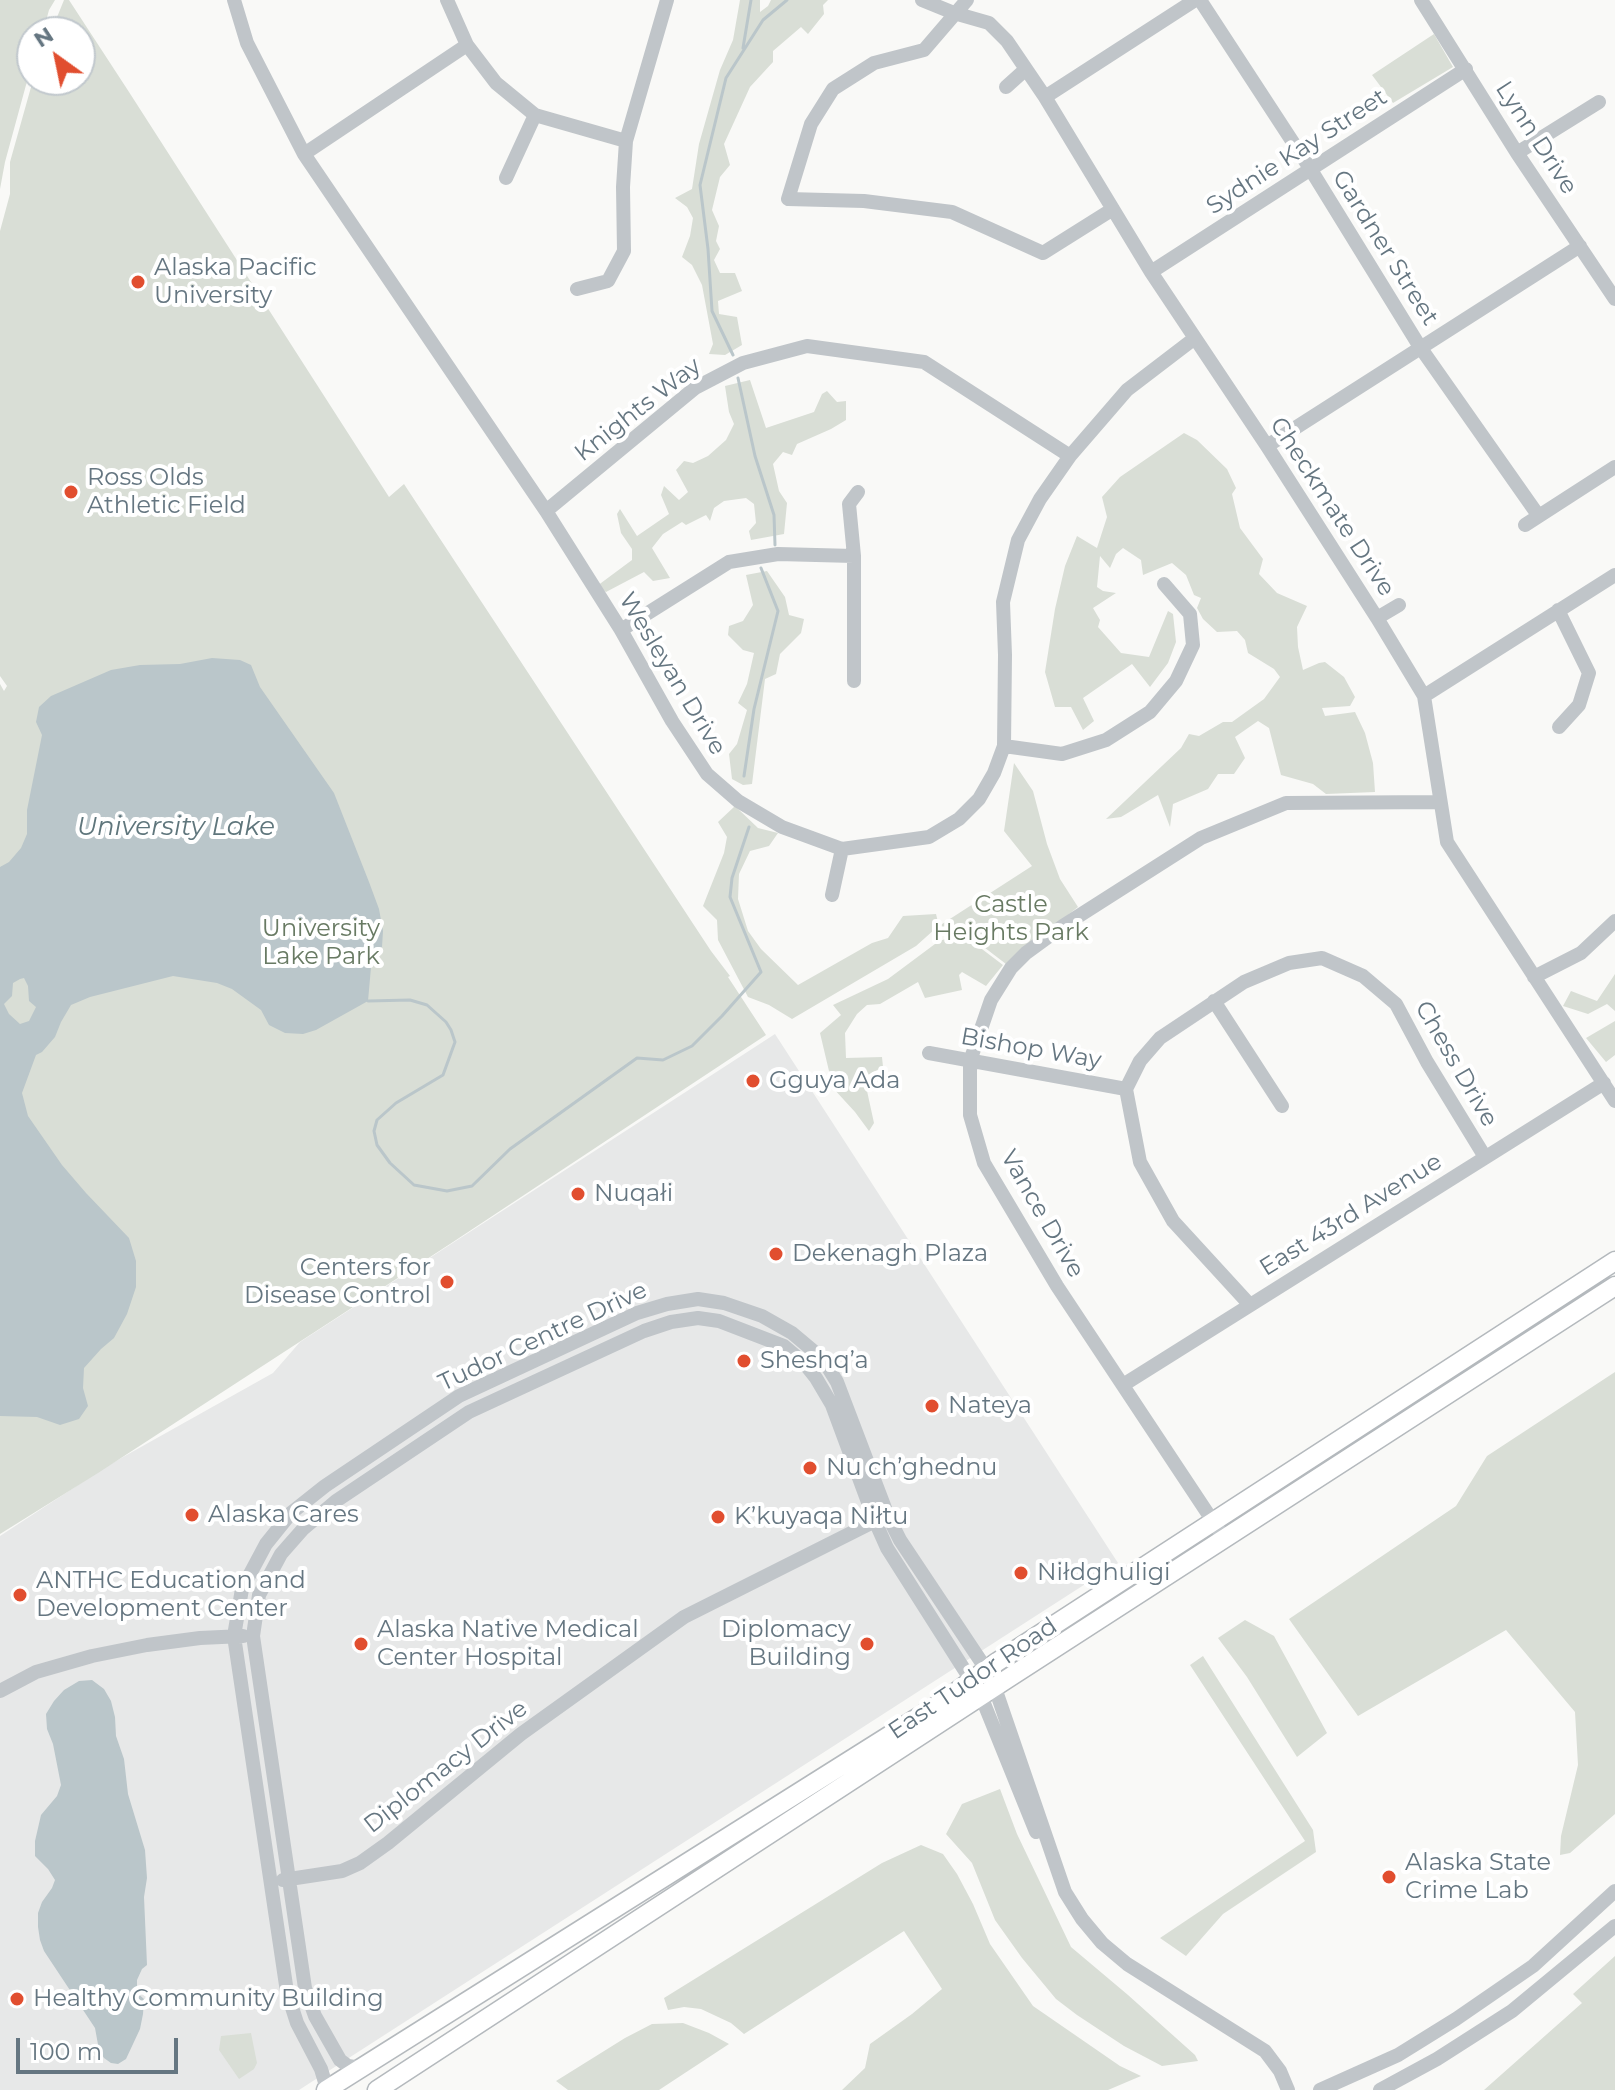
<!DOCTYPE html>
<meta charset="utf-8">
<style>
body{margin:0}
#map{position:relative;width:1615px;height:2090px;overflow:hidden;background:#f9f9f7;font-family:Montserrat,sans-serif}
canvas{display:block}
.north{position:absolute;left:16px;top:16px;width:80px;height:80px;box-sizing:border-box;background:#fff;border:2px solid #c1c8cd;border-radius:50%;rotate:327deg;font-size:22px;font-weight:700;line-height:32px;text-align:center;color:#657681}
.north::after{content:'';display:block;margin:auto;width:28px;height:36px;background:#e14e2f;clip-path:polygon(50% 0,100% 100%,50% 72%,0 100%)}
.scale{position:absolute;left:16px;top:2038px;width:162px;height:36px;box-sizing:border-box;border:4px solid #657681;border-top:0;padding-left:10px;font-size:24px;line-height:28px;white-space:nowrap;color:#657681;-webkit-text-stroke:6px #fff;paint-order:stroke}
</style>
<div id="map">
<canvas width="1615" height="2090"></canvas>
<div class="north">N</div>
<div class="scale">100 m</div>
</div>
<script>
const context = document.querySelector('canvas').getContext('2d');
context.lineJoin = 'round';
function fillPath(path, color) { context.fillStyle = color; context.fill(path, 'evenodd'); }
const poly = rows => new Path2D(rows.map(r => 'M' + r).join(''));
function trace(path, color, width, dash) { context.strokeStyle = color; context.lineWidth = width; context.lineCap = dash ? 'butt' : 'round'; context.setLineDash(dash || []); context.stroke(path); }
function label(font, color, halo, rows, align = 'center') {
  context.font = font + ' Montserrat,sans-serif'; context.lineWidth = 8; context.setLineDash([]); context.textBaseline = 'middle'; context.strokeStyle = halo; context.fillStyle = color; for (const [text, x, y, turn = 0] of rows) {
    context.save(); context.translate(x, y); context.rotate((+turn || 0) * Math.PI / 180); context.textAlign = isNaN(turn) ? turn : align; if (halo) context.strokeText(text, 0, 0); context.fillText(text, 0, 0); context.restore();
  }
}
const built = poly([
 [775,1034,1118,1563,299,2090,0,2090,0,1536,107,1466,273,1373,300,1342]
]);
const green = poly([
 [0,0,55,0,49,10,43,32,32,32,32,63,5,162,0,189],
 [64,0,69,0,129,92,389,497,404,484,711,951,730,976,728,977,766,1035,450,1244,98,1473,0,1534,0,684,4,691,7,686,0,676,0,231,10,194,10,162,33,80,80,80,80,32,51,32],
 [740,0,760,0,760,12,768,6,771,0,828,0,823,5,824,14,808,34,801,27,773,51,773,62,750,87,724,144,730,165,720,177,712,210,719,226,716,241,720,249,714,260,720,273,735,273,742,291,718,301,719,314,737,317,742,345,725,355,709,354,713,344,702,285,692,265,682,257,690,236,693,218,687,207,675,198,692,189,699,144,720,70,733,40],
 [1434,34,1453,67,1393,103,1372,75],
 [750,380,766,428,814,412,822,394,827,391,837,402,846,401,846,420,831,429,797,444,792,455,783,452,773,464,779,491,787,503,784,534,751,540,749,531,756,523,754,504,746,498,724,501,714,508,710,521,706,515,686,525,682,522,663,534,652,548,670,578,653,581,644,572,606,592,597,586,632,560,632,549,621,533,617,514,620,509,637,536,669,514,661,495,664,486,679,500,688,492,676,470,684,461,693,463,708,456,726,440,734,424,729,412,725,386],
 [1184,433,1197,440,1227,469,1236,488,1232,494,1240,528,1263,559,1259,574,1277,593,1307,606,1297,627,1298,647,1303,670,1319,663,1325,662,1344,677,1355,697,1350,706,1322,708,1325,716,1355,712,1365,733,1373,763,1375,792,1326,794,1313,784,1281,775,1269,728,1258,721,1235,737,1245,758,1234,774,1218,774,1208,789,1173,804,1170,827,1158,795,1121,817,1106,819,1181,748,1189,734,1199,736,1223,722,1232,722,1264,699,1280,677,1274,669,1248,653,1245,640,1237,631,1217,632,1203,619,1197,608,1201,598,1194,595,1186,575,1172,563,1143,575,1141,560,1123,548,1116,554,1110,568,1100,556,1097,587,1103,591,1116,593,1093,608,1100,620,1098,627,1121,653,1149,657,1168,611,1173,614,1176,642,1168,663,1150,687,1132,664,1083,698,1094,721,1083,730,1071,707,1055,707,1045,672,1055,609,1065,566,1077,536,1097,548,1107,517,1102,497,1120,477],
 [767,571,785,597,789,615,804,619,801,633,780,654,776,674,765,679,752,784,743,785,732,779,729,754,737,744,747,710,738,703,747,684,754,653,743,650,728,635,729,626,743,621,753,605,746,575],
 [1014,763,1033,791,1047,844,1060,879,1078,907,1006,964,976,941,970,940,1003,965,986,986,962,972,959,975,962,990,925,998,918,982,880,1004,867,1005,857,1014,845,1033,846,1058,882,1057,883,1067,864,1077,874,1123,869,1131,855,1112,833,1088,820,1033,841,1015,833,1005,888,979,939,941,956,936,935,929,916,946,792,1019,769,1005,748,997,718,940,717,920,703,906,724,853,727,837,718,822,735,806,758,828,778,833,769,846,750,851,739,874,738,899,748,931,761,949,798,985,872,943,888,938,903,916,936,914,939,926,1032,866,1004,831],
 [1615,974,1615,1011,1607,1004,1588,1014,1563,1006,1571,991,1597,1001],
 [1615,1021,1615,1055,1606,1062,1586,1038],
 [1615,1372,1615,1814,1570,1853,1560,1855,1561,1836,1578,1765,1575,1712,1506,1630,1358,1716,1289,1619,1456,1506,1487,1456],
 [1245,1620,1274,1636,1327,1733,1297,1757,1247,1677,1218,1638],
 [1203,1656,1313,1830,1316,1852,1223,1914,1186,1956,1160,1938,1305,1841,1190,1665],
 [1000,1789,1017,1834,1071,1947,1128,1995,1195,2055,1198,2061,1162,2066,1124,2046,1077,2015,1056,1999,1022,1958,995,1920,972,1863,946,1834,962,1804],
 [921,1845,943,1854,957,1874,973,1904,990,1944,1033,2006,1120,2066,1141,2076,1108,2090,842,2090,865,2068,870,2044,912,2014,942,1989,904,1931,744,2034,731,2023,701,2009,684,2007,668,2010,664,1998,882,1863],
 [1615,1956,1615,2090,1484,2090,1582,2003,1573,1994],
 [683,2023,709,2033,729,2044,659,2090,568,2090,556,2081,625,2038,652,2024],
 [251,2033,257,2063,254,2069,239,2079,219,2050,221,2036]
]);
const water = poly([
 [212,658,240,660,251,665,260,687,334,793,369,882,379,909,383,931,382,947,372,956,368,1001,316,1030,303,1034,285,1033,269,1025,261,1010,232,989,217,983,173,976,90,997,71,1005,61,1022,55,1037,42,1052,36,1055,22,1093,28,1116,62,1165,86,1193,129,1238,136,1261,136,1287,127,1314,114,1338,101,1349,84,1368,83,1388,88,1406,79,1419,60,1425,37,1417,0,1416,0,867,9,862,21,848,27,834,27,810,42,735,36,722,39,707,51,696,111,670,140,665,180,664],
 [24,978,28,986,29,1001,36,1007,29,1021,20,1024,9,1014,4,1004,12,996,13,983,20,979],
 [92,1680,104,1689,111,1701,115,1717,116,1736,124,1759,128,1794,145,1850,147,1878,144,1897,147,1965,142,1969,137,1980,137,1993,144,1999,143,2014,140,2029,126,2059,118,2064,111,2063,104,2058,99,2050,95,2028,44,1951,40,1940,38,1927,38,1913,42,1902,52,1888,55,1880,48,1869,35,1856,35,1841,41,1815,57,1796,61,1785,53,1744,47,1729,46,1714,54,1701,64,1690,79,1681]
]);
const stream = poly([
 [743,48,751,0],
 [733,355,712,311,708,249,700,185,726,78,763,20,787,0],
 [738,378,755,456,774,515,775,545],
 [744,776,754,709,778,611,761,568],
 [368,1001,410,1000,427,1005,446,1022,451,1030,455,1042,443,1075,396,1103,377,1120,374,1131,377,1145,390,1163,414,1185,447,1191,472,1186,510,1149,637,1058,663,1060,692,1046,722,1016,761,972,730,897,732,878,749,827]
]);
const minor = poly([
 [234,0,247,43,304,154,546,511,621,630,672,721,707,774,738,801,782,827,842,849,929,837,959,819,979,799,994,773,1004,746,1005,655,1003,602,1018,540,1040,499,1070,456,1127,390,1195,338],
 [447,0,467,45,496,83,535,115,626,141],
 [922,0,954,13,989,23,1007,41,1045,97,1151,272,1267,446,1377,618,1424,696,1447,842,1615,1101],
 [967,0,924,50,874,63,833,89,811,124,788,199,864,201,952,212,1043,253,1113,209],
 [1200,0,1311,170,1420,347,1538,515],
 [1421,0,1517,153,1615,299],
 [1006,87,1026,69],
 [1045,97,1195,0],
 [1517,153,1599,102],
 [304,154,467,45],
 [506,178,535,115],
 [1151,272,1466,69],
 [577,289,608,281,624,251,623,187,626,141,667,0],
 [1267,446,1580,246],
 [546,511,695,388,743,363,807,346,924,362,1070,456],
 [1525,525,1615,467],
 [1558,610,1589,673,1579,705,1559,727],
 [1377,618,1399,605],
 [621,630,729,562,778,554,854,556],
 [854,681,854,556,849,504,858,492],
 [1424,696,1615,575],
 [1004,746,1062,754,1106,740,1150,712,1176,681,1193,645,1190,614,1164,584],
 [832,895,842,849],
 [1534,977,1581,953,1615,921],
 [1214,1001,1282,1106],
 [929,1053,1126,1089],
 [1250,1305,1173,1221,1140,1162,1126,1089,1140,1061,1160,1038,1244,982,1289,963,1322,958,1363,976,1396,1004,1427,1062,1485,1157],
 [1123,1385,1604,1083],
 [1224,1538,1057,1286,984,1163,970,1115,970,1061,991,1000,1011,968,1026,953,1063,926,1201,838,1286,803,1440,802],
 [0,1691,36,1672,92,1656,147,1645,200,1638,243,1636],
 [283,1880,342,1871,360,1863,388,1843,521,1734,684,1617,881,1518],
 [361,2068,348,2066,340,2060,315,2016,305,1988,253,1636,259,1595,281,1554,303,1529,336,1501,469,1412,644,1331,671,1322,698,1318,719,1321,784,1346,804,1363,816,1378,832,1405,875,1521,887,1548,981,1696,1036,1832],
 [327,2089,321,2069,297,2023,287,1992,234,1636,242,1589,266,1544,291,1513,325,1486,459,1396,637,1313,667,1304,698,1299,724,1303,762,1316,792,1333,817,1354,829,1369,837,1382,888,1516,900,1540,980,1660,995,1688,1065,1892,1082,1919,1102,1943,1127,1964,1265,2051,1280,2071,1288,2090],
 [1320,2090,1398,2055,1456,2019,1533,1966,1615,1891],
 [1380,2090,1437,2059,1512,2011,1615,1926]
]);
const major = poly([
 [326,2090,941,1703,997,1662,1615,1261],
 [377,2090,1007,1679,1615,1286]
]);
const markers = [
 [138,282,8,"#e14e2f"],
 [71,492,8,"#e14e2f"],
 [753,1081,8,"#e14e2f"],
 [578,1194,8,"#e14e2f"],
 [776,1254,8,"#e14e2f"],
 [447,1282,8,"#e14e2f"],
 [744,1361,8,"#e14e2f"],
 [932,1406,8,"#e14e2f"],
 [810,1468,8,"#e14e2f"],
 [192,1515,8,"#e14e2f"],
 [718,1517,8,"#e14e2f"],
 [1021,1573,8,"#e14e2f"],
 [20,1595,8,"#e14e2f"],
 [361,1644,8,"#e14e2f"],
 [867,1644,8,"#e14e2f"],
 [1389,1877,8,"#e14e2f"],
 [17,1999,8,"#e14e2f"]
];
const streetNames = [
 ["Lynn Drive",1536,138,57],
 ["Sydnie Kay Street",1297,152,-33],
 ["Gardner Street",1385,248,58],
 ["Knights Way",638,410,-38],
 ["Checkmate Drive",1332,507,57],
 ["Wesleyan Drive",672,674,59],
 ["Bishop Way",1031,1049,10],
 ["Chess Drive",1456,1064,60],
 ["Vance Drive",1042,1214,60],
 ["East 43rd Avenue",1351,1215,-32],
 ["Tudor Centre Drive",543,1337,-25],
 ["East Tudor Road",973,1679,-34],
 ["Diplomacy Drive",446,1767,-38]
];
const poiNames = [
 ["Alaska Pacific",154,268],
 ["University",154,296],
 ["Ross Olds",87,478],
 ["Athletic Field",87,506],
 ["Gguya Ada",769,1081],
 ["Nuqałi",594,1194],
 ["Dekenagh Plaza",792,1254],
 ["Centers for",431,1268,"right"],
 ["Disease Control",431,1296,"right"],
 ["Sheshq’a",760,1361],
 ["Nateya",948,1406],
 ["Nu ch’ghednu",826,1468],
 ["Alaska Cares",208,1515],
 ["K’kuyaqa Niłtu",734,1517],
 ["Niłdghuligi",1037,1573],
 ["ANTHC Education and",36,1581],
 ["Development Center",36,1609],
 ["Alaska Native Medical",377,1630],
 ["Center Hospital",377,1658],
 ["Diplomacy",851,1630,"right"],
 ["Building",851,1658,"right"],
 ["Alaska State",1405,1863],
 ["Crime Lab",1405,1891],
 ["Healthy Community Building",33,1999]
];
const parkNames = [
 ["Castle",1011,905],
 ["Heights Park",1011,933],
 ["University",321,929],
 ["Lake Park",321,957]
];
const waterNames = [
 ["University Lake",176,827]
];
fillPath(built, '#e7e8e8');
fillPath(green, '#d9ded6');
fillPath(water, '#bac6ca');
trace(stream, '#bac6ca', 3);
trace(major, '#b4b9bd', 21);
trace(minor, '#c0c5c9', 14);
trace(major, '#fff', 18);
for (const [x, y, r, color] of markers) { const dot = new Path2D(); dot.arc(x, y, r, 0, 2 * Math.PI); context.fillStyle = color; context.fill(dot); trace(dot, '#fff', 3); }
label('24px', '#657681', '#fff', streetNames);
label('24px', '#657681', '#fff', poiNames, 'left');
label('24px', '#687a63', '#fff', parkNames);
label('italic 26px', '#5f767c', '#fff', waterNames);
</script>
